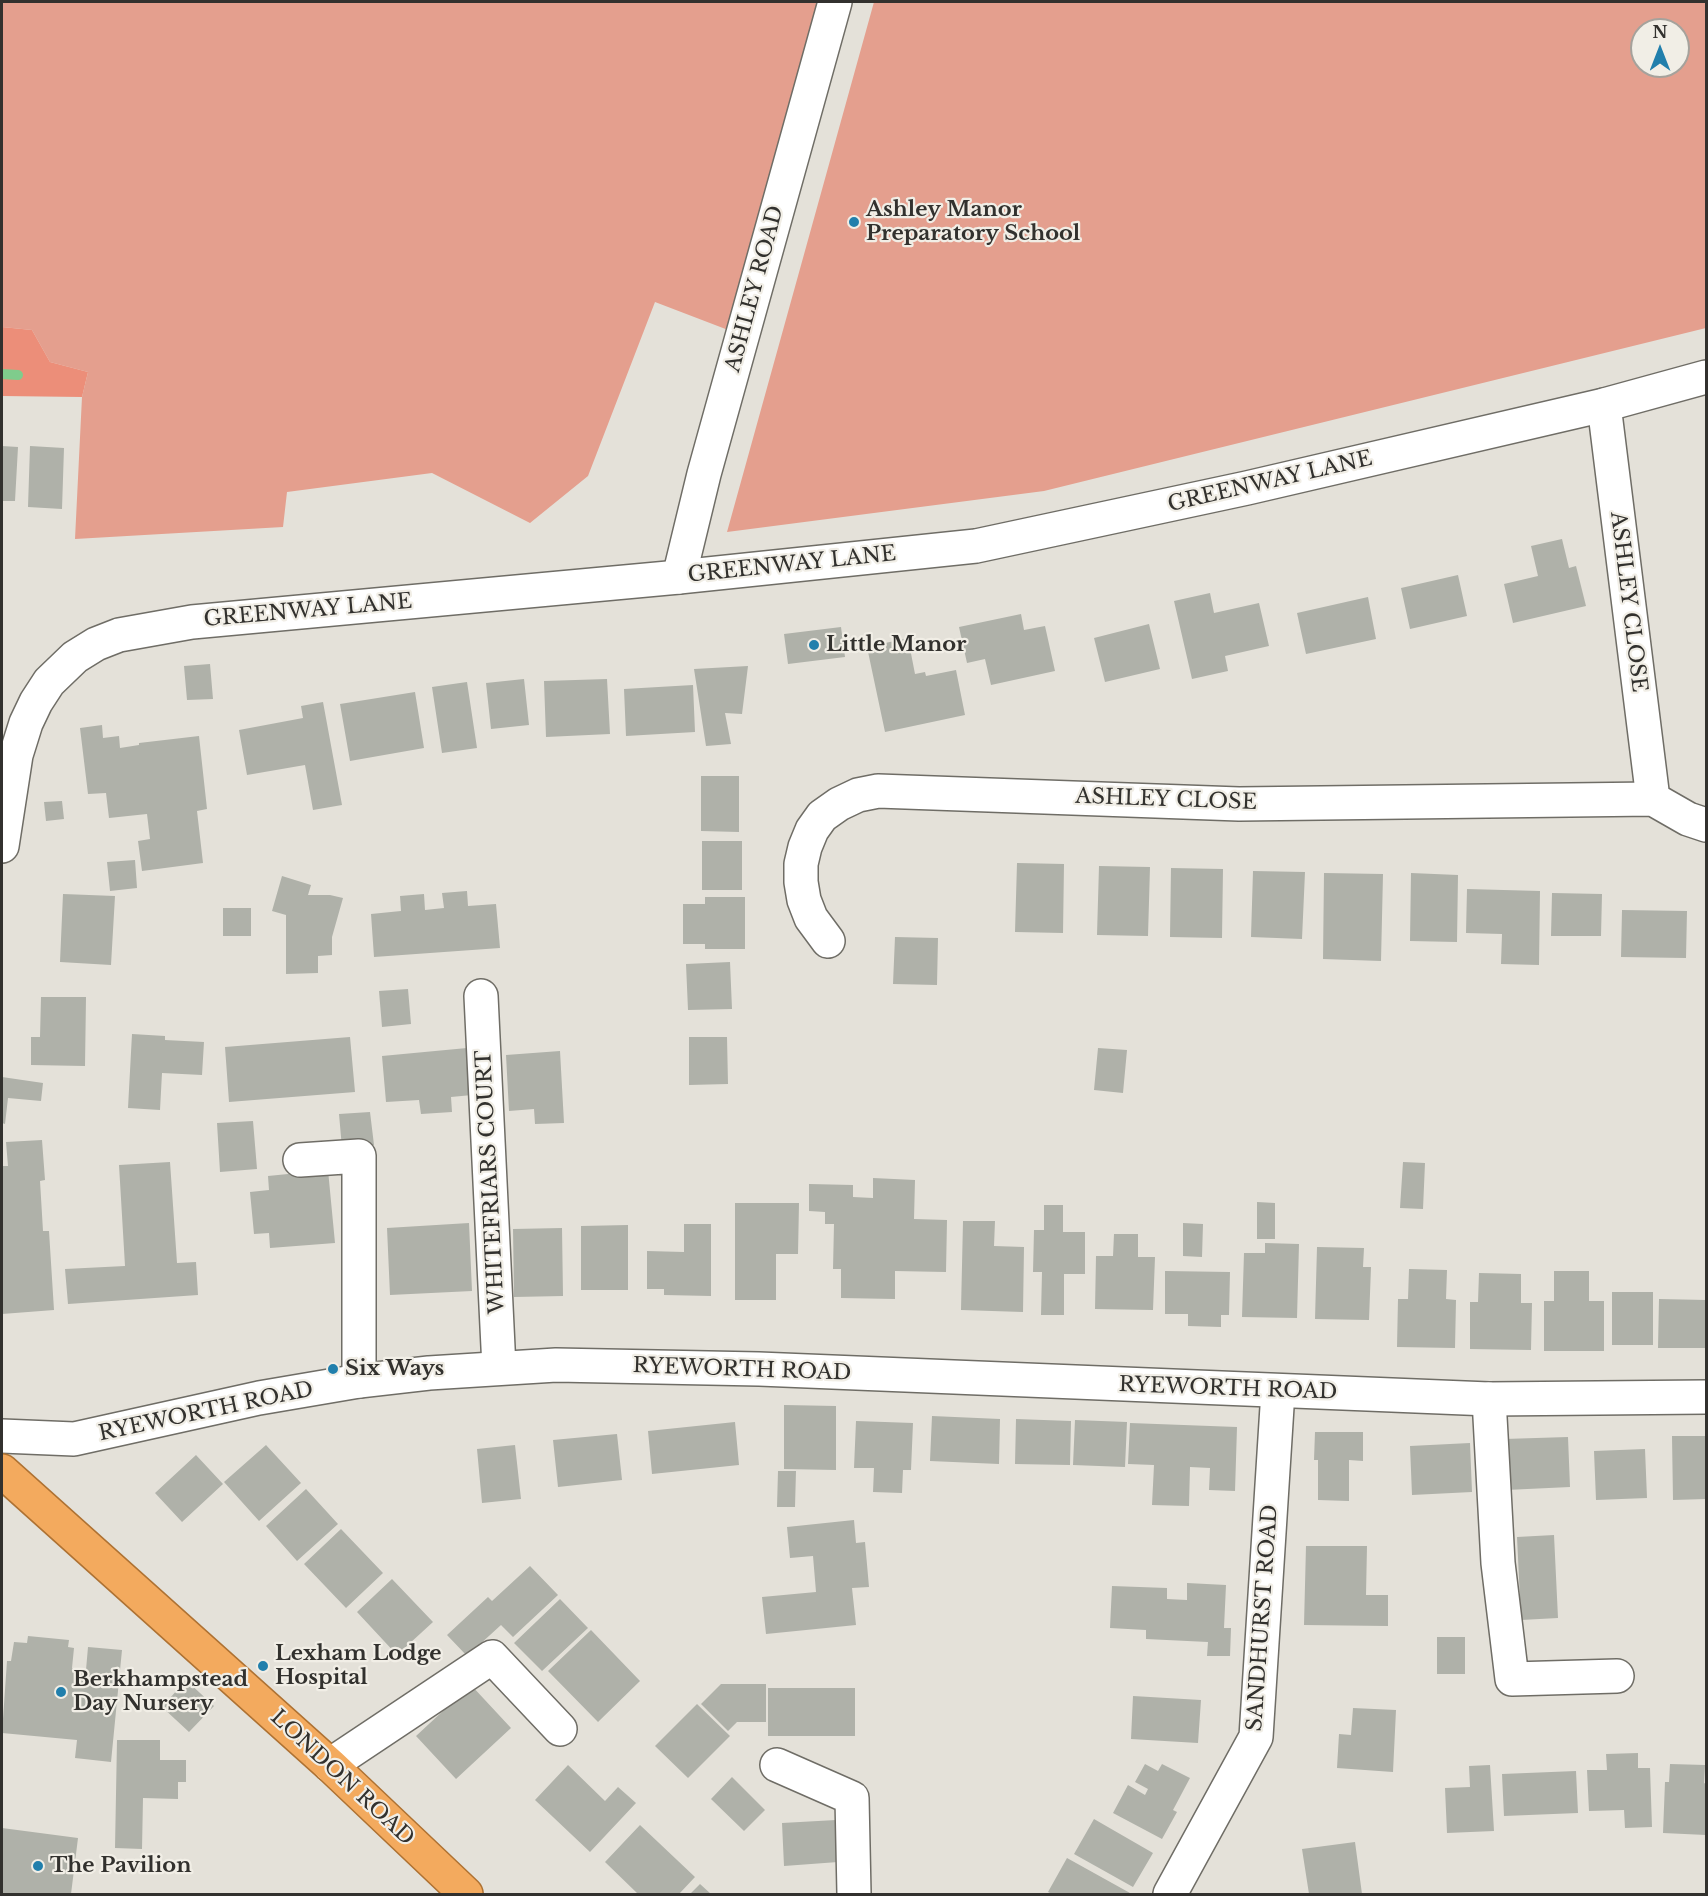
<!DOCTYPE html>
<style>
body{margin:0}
#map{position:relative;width:1708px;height:1896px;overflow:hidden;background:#e4e1d9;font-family:"Libre Baskerville",serif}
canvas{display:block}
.frame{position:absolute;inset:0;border:3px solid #32312e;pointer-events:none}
.north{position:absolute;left:1630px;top:18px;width:60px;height:60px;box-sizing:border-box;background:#f1eee6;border:2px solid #a5a29c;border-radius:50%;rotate:0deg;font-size:16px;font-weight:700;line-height:24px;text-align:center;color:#32312e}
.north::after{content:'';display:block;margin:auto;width:21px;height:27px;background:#217fac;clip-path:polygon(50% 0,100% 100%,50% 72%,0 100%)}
</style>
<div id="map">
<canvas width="1708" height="1896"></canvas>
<div class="frame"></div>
<div class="north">N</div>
</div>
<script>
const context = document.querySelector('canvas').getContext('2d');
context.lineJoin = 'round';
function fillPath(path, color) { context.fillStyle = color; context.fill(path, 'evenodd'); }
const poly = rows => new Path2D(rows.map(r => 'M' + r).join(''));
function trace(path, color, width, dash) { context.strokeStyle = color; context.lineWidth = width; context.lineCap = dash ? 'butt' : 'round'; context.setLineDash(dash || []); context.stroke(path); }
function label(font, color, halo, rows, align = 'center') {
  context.font = font + ' "Libre Baskerville",serif'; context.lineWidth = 4.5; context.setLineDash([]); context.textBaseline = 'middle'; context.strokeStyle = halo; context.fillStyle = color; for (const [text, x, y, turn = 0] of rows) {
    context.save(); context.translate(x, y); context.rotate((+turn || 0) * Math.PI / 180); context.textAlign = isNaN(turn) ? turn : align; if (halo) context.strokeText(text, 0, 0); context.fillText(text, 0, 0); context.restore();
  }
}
const green = poly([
 [2,2,831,2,736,333,655,302,588,476,530,523,432,473,287,492,283,527,75,539,82,397,88,372,50,362,32,330,2,327],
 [874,2,1706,2,1706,328,1044,491,727,532],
 [1642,30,1678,30,1678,66,1642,66]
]);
const forest = poly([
 [2,327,32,330,50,362,88,372,82,397,2,396]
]);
const stream = poly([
 [2,374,18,375]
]);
const building = poly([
 [2,446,18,447,15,501,2,501],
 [30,446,64,448,62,509,28,507],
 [1562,539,1569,568,1576,566,1586,606,1513,623,1504,584,1538,576,1531,546],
 [1458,575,1467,616,1410,629,1401,588],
 [1210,593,1214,613,1259,603,1269,646,1225,656,1228,671,1192,679,1174,601],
 [1368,597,1376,639,1306,654,1297,613],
 [1021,614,1024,630,1045,626,1055,671,991,685,985,659,967,663,959,627],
 [1149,624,1160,669,1105,682,1094,638],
 [841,627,845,657,788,664,784,634],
 [908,638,915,674,925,672,926,676,956,670,965,715,885,732,867,647],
 [210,664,213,699,187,700,184,666],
 [748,666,742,714,725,713,731,744,706,746,694,669],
 [524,679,529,725,491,729,486,683],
 [607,679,610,734,546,737,544,681],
 [467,682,477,748,442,753,432,687],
 [693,685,695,732,626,736,624,689],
 [415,692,424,748,350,761,340,704],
 [323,702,342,805,313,810,305,765,247,775,239,730,303,718,301,706],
 [102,725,103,738,119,736,120,748,139,745,139,743,199,736,207,809,197,811,203,863,142,871,138,841,150,839,147,814,109,818,106,793,88,794,80,728],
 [701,776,739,776,739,832,701,831],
 [62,801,64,819,46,821,44,802],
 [702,841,742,841,742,890,702,890],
 [135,860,137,888,110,891,107,862],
 [1017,863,1064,864,1063,933,1015,932],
 [1099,866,1150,867,1148,936,1097,935],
 [1171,868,1223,869,1222,938,1170,937],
 [1253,871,1305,872,1302,939,1251,937],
 [1324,873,1383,874,1381,961,1323,959],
 [1411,873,1458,875,1457,942,1410,941],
 [282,876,311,885,308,895,330,895,343,898,332,937,332,955,318,956,318,973,286,974,286,915,272,911],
 [1467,889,1540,891,1539,965,1501,964,1502,934,1466,933],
 [467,891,468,906,496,904,500,948,374,957,371,914,401,911,400,896,424,894,425,910,444,908,442,893],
 [1552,893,1602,894,1601,936,1551,936],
 [63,894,115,896,111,965,60,962],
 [705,897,745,897,745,949,705,949,705,944,683,944,683,904,705,904],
 [223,908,251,908,251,936,223,936],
 [1622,910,1687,911,1686,958,1621,957],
 [895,937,938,938,937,985,893,984],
 [730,962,732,1009,688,1010,686,964],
 [408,989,411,1024,382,1027,379,991],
 [41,997,86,997,85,1066,31,1065,31,1037,40,1037],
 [132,1034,165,1036,165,1040,204,1042,202,1075,162,1073,160,1110,128,1108],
 [350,1037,355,1092,229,1102,225,1047],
 [689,1037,727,1037,728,1084,689,1085],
 [467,1048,472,1095,451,1097,452,1112,421,1114,419,1100,386,1102,382,1056],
 [1098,1048,1127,1050,1123,1093,1094,1090],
 [560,1051,564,1123,535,1124,534,1109,509,1111,506,1055],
 [2,1077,43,1083,41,1101,8,1098,5,1124,2,1123],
 [370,1112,374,1145,342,1148,339,1114],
 [253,1121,257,1169,220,1172,217,1123],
 [42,1140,45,1180,40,1181,43,1231,49,1231,54,1310,2,1314,2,1166,8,1166,6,1142],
 [170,1162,177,1263,196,1262,198,1295,68,1304,65,1269,125,1266,119,1165],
 [1403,1162,1425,1163,1423,1209,1400,1208],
 [328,1170,335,1243,270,1248,269,1233,254,1234,250,1192,269,1190,268,1176],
 [873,1178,915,1180,914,1219,947,1220,946,1272,895,1271,895,1299,841,1298,841,1269,833,1269,834,1224,825,1224,825,1212,809,1211,809,1184,853,1185,853,1197,873,1198],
 [1257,1202,1275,1203,1275,1239,1257,1239],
 [735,1203,799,1203,798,1254,776,1254,776,1300,735,1300],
 [1044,1205,1063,1205,1063,1232,1085,1232,1085,1274,1064,1274,1064,1315,1041,1315,1042,1272,1033,1272,1034,1230,1044,1230],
 [963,1221,995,1221,994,1246,1024,1247,1023,1312,961,1310],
 [469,1223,472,1291,390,1295,387,1228],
 [1183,1223,1203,1224,1202,1257,1183,1256],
 [684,1224,711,1224,711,1296,664,1295,664,1289,647,1289,647,1251,684,1252],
 [628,1225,628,1290,581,1290,581,1226],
 [562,1228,563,1296,514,1297,513,1229],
 [1114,1234,1138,1234,1138,1257,1155,1257,1153,1310,1095,1309,1096,1256,1113,1256],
 [1265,1243,1299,1244,1297,1318,1242,1317,1244,1253,1265,1253],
 [1317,1247,1364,1248,1363,1267,1371,1267,1369,1320,1315,1319],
 [1409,1269,1447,1270,1446,1299,1456,1300,1455,1348,1397,1347,1398,1299,1408,1299],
 [1165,1271,1230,1272,1229,1315,1221,1315,1221,1327,1188,1326,1188,1314,1165,1314],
 [1554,1271,1589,1271,1589,1301,1604,1301,1604,1351,1544,1351,1544,1301,1554,1301],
 [1479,1273,1521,1274,1521,1303,1532,1303,1531,1350,1470,1349,1470,1302,1478,1302],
 [1612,1292,1653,1292,1653,1345,1612,1345],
 [1659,1299,1706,1300,1706,1348,1658,1348],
 [784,1405,836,1406,836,1470,784,1469],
 [932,1416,1000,1419,999,1464,930,1461],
 [1016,1419,1071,1421,1070,1465,1015,1464],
 [1075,1420,1127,1422,1125,1467,1073,1465],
 [856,1421,913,1423,911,1470,903,1470,902,1493,873,1492,874,1468,854,1468],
 [735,1422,739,1465,652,1474,648,1431],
 [1130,1423,1237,1427,1235,1491,1209,1490,1210,1468,1190,1467,1189,1506,1152,1505,1154,1465,1128,1464],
 [1315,1432,1363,1432,1363,1461,1349,1460,1349,1501,1318,1500,1318,1460,1314,1460],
 [617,1434,622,1480,558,1487,553,1440],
 [1672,1436,1706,1436,1706,1499,1673,1500],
 [1568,1437,1570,1487,1506,1490,1504,1439],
 [1470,1443,1472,1492,1412,1495,1410,1446],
 [266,1445,301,1483,259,1521,224,1482],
 [515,1445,521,1499,482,1503,477,1449],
 [1645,1449,1647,1498,1596,1500,1594,1451],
 [196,1455,223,1484,182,1522,155,1493],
 [778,1471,796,1471,795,1507,777,1507],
 [306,1489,338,1524,297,1561,266,1526],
 [854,1520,856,1543,865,1542,869,1587,852,1588,856,1625,766,1634,762,1597,816,1592,813,1556,790,1558,787,1527],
 [341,1529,383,1573,346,1608,304,1564],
 [1554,1535,1558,1618,1521,1620,1517,1537],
 [1306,1546,1367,1546,1366,1595,1388,1595,1388,1626,1304,1625],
 [530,1566,558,1595,513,1637,501,1625,467,1656,447,1635,488,1597,492,1601],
 [392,1579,433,1622,397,1655,357,1612],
 [1187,1583,1226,1585,1224,1628,1231,1628,1230,1656,1207,1656,1208,1642,1146,1639,1146,1630,1110,1628,1112,1586,1167,1588,1167,1599,1187,1600],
 [560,1599,588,1628,542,1671,514,1643],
 [591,1630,640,1681,598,1722,548,1671],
 [28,1636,69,1640,68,1647,74,1648,72,1668,86,1670,88,1647,122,1650,111,1762,75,1758,77,1740,2,1733,7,1661,11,1661,14,1642,27,1643],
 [1437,1637,1465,1637,1465,1674,1437,1674],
 [186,1680,214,1706,189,1732,162,1707],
 [721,1684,766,1684,766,1722,737,1722,728,1731,701,1704],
 [471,1685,511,1728,456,1779,416,1736],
 [768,1688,855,1688,855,1736,768,1736],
 [1133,1696,1201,1700,1198,1743,1131,1739],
 [697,1704,730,1736,688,1778,655,1746],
 [1353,1708,1396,1710,1393,1772,1337,1768,1339,1734,1351,1735],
 [117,1740,160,1740,160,1760,186,1760,186,1782,178,1782,178,1799,143,1798,142,1849,115,1848],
 [1638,1753,1638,1768,1650,1768,1652,1827,1625,1828,1624,1810,1589,1811,1587,1770,1607,1770,1606,1754],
 [1145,1764,1158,1771,1162,1764,1190,1778,1173,1810,1177,1812,1162,1839,1113,1813,1128,1785,1145,1795,1148,1789,1135,1782],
 [1670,1764,1705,1765,1704,1783,1706,1784,1706,1835,1663,1833,1665,1782,1669,1782],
 [568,1765,605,1801,618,1787,636,1803,590,1852,535,1800],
 [1490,1765,1494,1831,1447,1833,1445,1788,1470,1787,1469,1766],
 [1576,1771,1578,1813,1504,1816,1502,1774],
 [732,1777,765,1810,744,1831,711,1799],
 [1094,1819,1153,1853,1133,1887,1074,1854],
 [836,1820,838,1862,784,1866,782,1823],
 [640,1825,695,1877,679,1894,638,1894,605,1862],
 [2,1828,78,1838,71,1894,2,1894],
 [1355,1842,1362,1894,1309,1894,1302,1849],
 [1067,1858,1130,1893,1129,1894,1052,1894,1048,1892],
 [700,1884,711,1894,690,1894]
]);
const minor = poly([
 [1604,405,1653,799],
 [679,577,704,474,835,2],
 [828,941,811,918,804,900,801,882,801,864,805,847,812,830,822,816,839,804,858,795,878,791,1239,804,1653,799,1688,819,1706,825],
 [481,996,499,1368],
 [300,1160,359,1156,359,1381],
 [1489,1399,1498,1563,1512,1679,1617,1676],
 [330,1765,492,1657,560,1729],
 [777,1765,852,1798,854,1894],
 [1170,1894,1256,1737,1278,1391]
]);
const tertiary = poly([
 [2,846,16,755,26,723,36,702,49,682,75,657,96,644,119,635,192,622,679,577,976,546,1247,488,1604,405,1706,377],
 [2,1436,74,1439,259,1398,359,1381,429,1373,556,1365,759,1369,1489,1399,1706,1397]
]);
const trunk = poly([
 [2,1471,330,1765,466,1894]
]);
const markers = [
 [854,222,6,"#217fac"],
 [814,645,6,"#217fac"],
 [333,1369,6,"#217fac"],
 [263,1666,6,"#217fac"],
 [61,1692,6,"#217fac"],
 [38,1866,6,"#217fac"]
];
const poiNames = [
 ["Ashley Manor",866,210],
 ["Preparatory School",866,234],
 ["Little Manor",826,645],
 ["Six Ways",345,1369],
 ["Lexham Lodge",275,1654],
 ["Hospital",275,1678],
 ["Berkhampstead",73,1680],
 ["Day Nursery",73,1704],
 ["The Pavilion",50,1866]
];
const streetNames = [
 ["ASHLEY ROAD",755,289,-75],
 ["GREENWAY LANE",1270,482,-13],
 ["GREENWAY LANE",792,565,-6],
 ["ASHLEY CLOSE",1628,602,83],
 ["GREENWAY LANE",308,611,-5],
 ["ASHLEY CLOSE",1166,800,2],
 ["WHITEFRIARS COURT",491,1182,-93],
 ["RYEWORTH ROAD",742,1370,2],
 ["RYEWORTH ROAD",1228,1389,2],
 ["RYEWORTH ROAD",206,1412,-12],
 ["SANDHURST ROAD",1263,1618,-86],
 ["LONDON ROAD",342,1778,43]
];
fillPath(green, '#e49f8e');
fillPath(forest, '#ec8e79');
trace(stream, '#7fcc8c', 10);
fillPath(building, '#afb1a9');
trace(minor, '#6f6d66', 36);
trace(tertiary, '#6f6d66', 36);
trace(trunk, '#ae7233', 36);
trace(minor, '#fff', 33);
trace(tertiary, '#fff', 33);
trace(trunk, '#f3aa5e', 33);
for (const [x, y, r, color] of markers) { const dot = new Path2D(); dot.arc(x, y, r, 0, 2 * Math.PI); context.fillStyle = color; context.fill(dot); trace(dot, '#f1eee6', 2); }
label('bold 21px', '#32312e', '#f1eee6', poiNames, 'left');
label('21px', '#32312e', '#f1eee6', streetNames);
</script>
